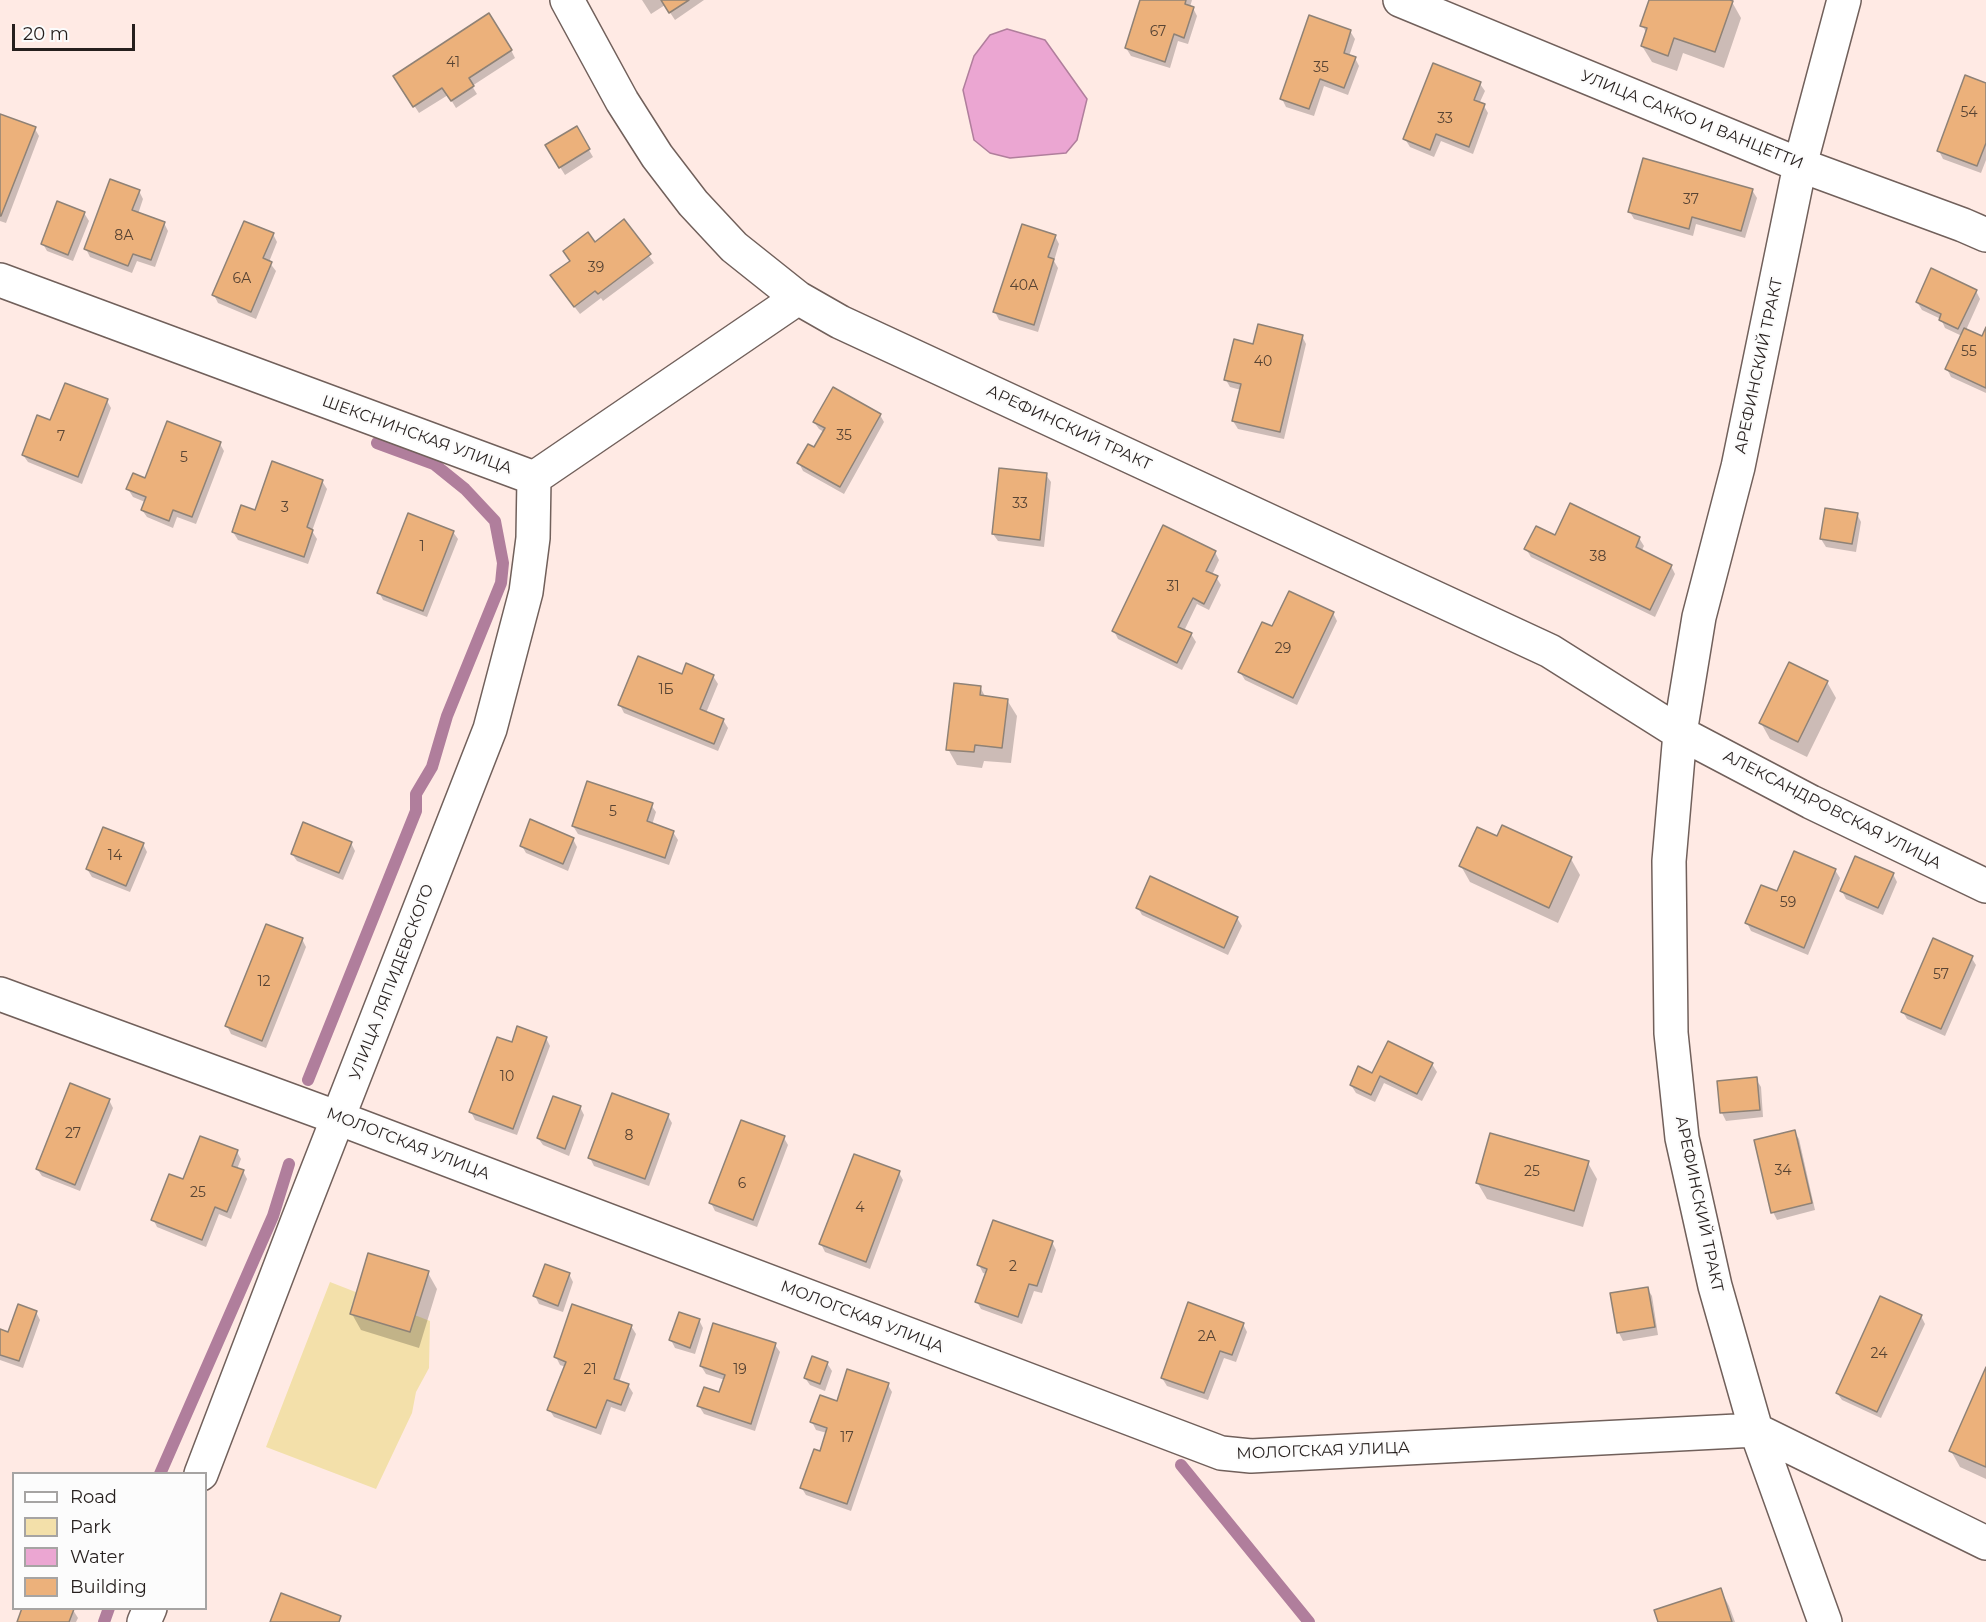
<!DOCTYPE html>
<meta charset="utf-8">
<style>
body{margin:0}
#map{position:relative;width:1986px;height:1622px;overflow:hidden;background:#ffeae4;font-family:Montserrat,sans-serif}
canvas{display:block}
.legend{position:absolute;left:12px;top:1472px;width:195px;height:138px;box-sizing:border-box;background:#fcfcfc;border:2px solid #a6a4a3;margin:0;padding:8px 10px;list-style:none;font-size:18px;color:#261f1d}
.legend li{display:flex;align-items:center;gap:12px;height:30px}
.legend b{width:30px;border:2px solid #a6a4a3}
.scale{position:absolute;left:12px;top:24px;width:123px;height:27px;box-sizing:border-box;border:3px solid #261f1d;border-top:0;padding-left:8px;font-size:18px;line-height:21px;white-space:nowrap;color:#261f1d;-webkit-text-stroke:4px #fcfcfc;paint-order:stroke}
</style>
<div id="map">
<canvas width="1986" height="1622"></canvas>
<ul class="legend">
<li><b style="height:8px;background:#fff"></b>Road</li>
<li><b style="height:16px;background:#f3e0aa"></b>Park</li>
<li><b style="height:16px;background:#eba6d2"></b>Water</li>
<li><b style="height:16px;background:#ecb17b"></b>Building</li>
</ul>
<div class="scale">20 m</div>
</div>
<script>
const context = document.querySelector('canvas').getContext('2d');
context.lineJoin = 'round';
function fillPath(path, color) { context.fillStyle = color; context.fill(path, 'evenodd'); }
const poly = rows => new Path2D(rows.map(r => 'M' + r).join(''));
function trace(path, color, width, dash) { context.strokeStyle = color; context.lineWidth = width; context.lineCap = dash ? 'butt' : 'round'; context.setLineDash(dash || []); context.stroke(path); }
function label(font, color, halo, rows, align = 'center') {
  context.font = font + ' Montserrat,sans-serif'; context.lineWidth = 4.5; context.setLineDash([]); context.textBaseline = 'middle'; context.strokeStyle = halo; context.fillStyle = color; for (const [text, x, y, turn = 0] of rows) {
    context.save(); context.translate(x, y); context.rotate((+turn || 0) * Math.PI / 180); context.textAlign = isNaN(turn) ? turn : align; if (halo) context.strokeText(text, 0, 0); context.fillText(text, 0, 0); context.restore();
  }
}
const green = poly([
 [330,1282,430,1321,429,1368,416,1392,412,1413,376,1489,266,1447]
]);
const water = poly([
 [1007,29,1045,40,1087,99,1077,140,1066,153,1010,158,990,153,974,140,963,90,974,56,990,35,1007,29]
]);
const shadow = poly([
 [642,0,704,0,675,20,665,5,651,14],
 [1142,0,1192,0,1190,7,1193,8,1197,16,1188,44,1178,41,1170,68,1131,56,1126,48],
 [1651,0,1726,0,1732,2,1741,18,1724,68,1683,53,1677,71,1652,62,1642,46,1647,34,1642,25],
 [1350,31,1355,39,1349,56,1355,58,1359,66,1348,95,1324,86,1314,116,1286,107,1282,99],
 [511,50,515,58,472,86,477,94,456,108,448,95,419,113,400,84],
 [1480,84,1485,91,1479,104,1484,106,1488,113,1473,154,1441,141,1434,157,1410,147,1405,139],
 [1986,85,1986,160,1981,173,1943,159,1939,151],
 [0,116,35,129,39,136,6,223,0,221],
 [576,128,593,157,565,175,547,146],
 [1752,190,1757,198,1745,238,1696,224,1693,236,1634,219,1630,212],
 [139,191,143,199,138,214,164,223,168,231,155,267,137,261,132,273,90,257,86,249],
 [84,213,89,221,73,261,47,251,43,244],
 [624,221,654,263,603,301,601,298,580,314,556,283,595,244],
 [273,234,277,242,269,262,276,271,256,319,218,303,214,295],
 [1055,236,1059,244,1054,261,1058,268,1038,332,999,320,995,312],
 [1976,291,1980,299,1966,330,1983,338,1986,331,1986,393,1951,377,1947,369,1962,336,1945,328,1941,319,1922,310,1917,302],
 [1302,336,1306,344,1284,439,1238,429,1233,421,1241,390,1230,387,1226,380,1254,346],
 [107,401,111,408,82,484,28,462,23,455],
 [880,415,884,422,844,494,803,471,799,463,815,449,824,432,819,429,814,422],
 [220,444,224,451,196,524,177,517,173,528,147,517,142,510,145,502,133,497,128,489],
 [1046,475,1051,482,1044,547,998,541,993,534],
 [322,481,327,489,312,531,317,539,308,564,238,540,233,532,256,512],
 [1857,514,1861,522,1856,552,1826,547,1821,539],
 [453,532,458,539,427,617,383,600,379,592],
 [1556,537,1639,538,1644,546,1641,552,1671,566,1675,574,1655,617,1531,557,1526,549],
 [1215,552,1219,560,1212,575,1216,577,1221,585,1209,610,1197,604,1184,631,1191,634,1196,642,1182,670,1118,639,1114,631],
 [1333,613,1337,621,1297,705,1245,680,1240,672,1273,628],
 [683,676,713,676,718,684,706,713,723,720,728,728,718,751,624,713,620,705],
 [1827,682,1836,698,1807,757,1770,739,1761,723],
 [980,687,986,698,1007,700,1017,716,1011,763,984,761,982,768,957,765,948,749],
 [651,805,656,812,652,825,673,832,678,840,669,865,578,834,573,826],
 [1498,838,1571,859,1580,875,1558,923,1470,882,1461,866],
 [573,839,577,847,568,871,526,853,522,846],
 [351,843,355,851,343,880,297,861,292,854],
 [143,844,147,852,130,892,92,877,87,869],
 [1835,870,1840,878,1808,955,1751,931,1747,923,1778,893],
 [1893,874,1897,882,1883,915,1846,899,1842,891],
 [1138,908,1237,918,1242,926,1228,955,1142,915],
 [302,939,306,947,266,1048,231,1034,227,1026],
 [1971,957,1976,965,1945,1036,1907,1019,1903,1012],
 [546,1038,550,1046,517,1135,475,1120,471,1112,512,1044],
 [1432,1064,1437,1072,1422,1101,1384,1083,1375,1102,1356,1093,1351,1085,1373,1075],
 [1756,1079,1761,1087,1763,1117,1726,1121,1722,1113,1719,1083],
 [109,1100,113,1108,80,1191,42,1176,37,1169],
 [580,1107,584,1115,569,1156,543,1145,538,1138],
 [668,1116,672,1123,649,1186,594,1166,590,1158],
 [1794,1132,1799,1139,1815,1210,1777,1220,1773,1212],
 [784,1138,788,1145,757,1227,715,1211,711,1203],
 [237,1152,241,1159,237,1169,243,1171,247,1179,231,1219,219,1214,206,1247,157,1227,153,1219,184,1181],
 [1588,1163,1597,1179,1583,1227,1487,1199,1477,1182],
 [899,1173,903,1180,870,1269,825,1252,821,1244],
 [1052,1242,1056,1250,1042,1293,1034,1291,1022,1324,981,1309,977,1302,987,1274,983,1273,979,1265],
 [428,1273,437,1289,419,1348,361,1330,352,1314],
 [569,1274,573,1282,563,1312,539,1304,535,1296],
 [1647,1288,1652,1296,1658,1335,1623,1341,1619,1333,1612,1294],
 [36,1312,40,1320,23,1368,0,1360,0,1331,9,1334],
 [1921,1316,1925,1324,1881,1418,1842,1400,1837,1393],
 [699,1320,703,1328,695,1354,675,1348,671,1340],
 [1243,1324,1247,1332,1236,1362,1224,1358,1208,1400,1167,1386,1162,1378],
 [631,1326,636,1334,619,1382,628,1385,633,1393,625,1412,611,1407,601,1435,554,1417,549,1409,566,1367,560,1365,556,1357],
 [775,1345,780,1352,755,1431,704,1414,699,1406,720,1394,725,1380,706,1374,701,1366],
 [827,1363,832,1371,825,1391,810,1385,805,1378],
 [1986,1371,1986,1479,1960,1467,1951,1451],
 [888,1385,892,1392,851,1511,806,1495,801,1487,820,1453,827,1433,816,1430,812,1422,837,1402],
 [1720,1589,1729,1606,1735,1622,1659,1622],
 [73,1610,78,1618,76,1622,19,1622]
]);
const stream = poly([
 [308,1080,416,811,416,794,432,767,447,716,501,583,503,563,495,521,465,489,434,464,377,443],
 [1181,1465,1309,1622],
 [160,1474,273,1216,289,1164],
 [104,1622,109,1608]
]);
const building = poly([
 [661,0,689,0,669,13,661,0],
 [1140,0,1186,0,1185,4,1194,7,1184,38,1174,34,1165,62,1125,48,1140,0],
 [1649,0,1730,0,1733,1,1715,52,1674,38,1668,56,1641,46,1647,28,1640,26,1649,0],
 [489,13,512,50,469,78,474,86,451,101,442,88,413,107,393,76,489,13],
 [1309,15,1351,30,1344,53,1356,57,1344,88,1320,79,1309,109,1280,99,1309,15],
 [1433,63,1481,82,1474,100,1485,104,1469,147,1436,134,1430,150,1403,139,1433,63],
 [1965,75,1986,83,1986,143,1977,166,1937,151,1965,75],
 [0,114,36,127,1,216,0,216,0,114],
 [577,126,590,149,559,168,545,145,577,126],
 [1643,158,1753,189,1741,231,1692,217,1689,229,1628,212,1643,158],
 [110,179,140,190,132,210,165,222,151,260,133,254,128,266,84,249,110,179],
 [57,201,85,212,68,255,41,244,57,201],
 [624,219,651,254,598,294,595,291,574,307,550,275,570,261,563,251,588,232,595,242,624,219],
 [244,221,274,233,263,258,272,262,251,312,212,295,244,221],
 [1022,224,1056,235,1048,257,1054,259,1034,325,993,312,1022,224],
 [1931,268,1977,290,1958,329,1939,320,1941,314,1916,302,1931,268],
 [1258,324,1303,335,1280,432,1232,421,1241,384,1224,380,1234,339,1253,344,1258,324],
 [1986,327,1986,388,1945,369,1964,328,1982,336,1986,327],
 [65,383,108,399,78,477,22,455,37,415,50,420,65,383],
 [833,387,881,414,840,487,797,463,808,444,814,447,825,428,813,422,833,387],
 [167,421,221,442,192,517,173,510,169,521,141,510,146,497,126,489,133,473,145,478,167,421],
 [272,461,323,480,307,527,313,530,304,557,232,532,241,505,255,510,272,461],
 [999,468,1047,473,1040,540,992,534,999,468],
 [1570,503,1640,537,1636,547,1672,565,1650,610,1524,549,1536,526,1555,535,1570,503],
 [1825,508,1858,513,1852,544,1820,539,1825,508],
 [408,513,454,531,423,611,377,593,408,513],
 [1163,525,1216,551,1206,571,1218,576,1204,604,1193,598,1178,627,1192,633,1177,663,1112,631,1163,525],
 [1289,591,1334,612,1293,698,1238,672,1262,622,1272,626,1289,591],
 [638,656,682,674,686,663,714,675,700,709,724,719,714,744,618,705,638,656],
 [1789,662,1828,681,1798,742,1759,723,1789,662],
 [954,683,981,686,980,695,1008,699,1002,748,975,745,974,752,946,750,954,683],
 [587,781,653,803,647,821,674,831,665,858,572,826,587,781],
 [530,819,574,838,563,864,520,846,530,819],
 [303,822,352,842,339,873,291,854,303,822],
 [1502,825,1572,857,1549,908,1459,866,1477,827,1497,836,1502,825],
 [103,827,144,843,126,886,86,869,103,827],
 [1794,851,1836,869,1804,948,1745,923,1761,885,1777,891,1794,851],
 [1855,856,1894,873,1878,908,1840,891,1855,856],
 [1150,876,1238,917,1224,948,1136,908,1150,876],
 [266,924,303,938,262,1041,225,1026,266,924],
 [1933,938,1973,956,1941,1029,1901,1012,1933,938],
 [517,1026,547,1037,513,1129,469,1112,497,1037,512,1042,517,1026],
 [1388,1041,1433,1063,1417,1094,1380,1076,1371,1095,1350,1085,1358,1066,1372,1073,1388,1041],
 [1757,1077,1760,1110,1720,1113,1717,1081,1757,1077],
 [70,1083,110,1099,75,1185,36,1169,70,1083],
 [612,1093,669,1114,645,1179,588,1158,612,1093],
 [553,1096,581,1106,565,1149,537,1138,553,1096],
 [741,1120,785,1136,753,1220,709,1203,741,1120],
 [1795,1130,1812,1203,1771,1213,1754,1140,1795,1130],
 [1490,1133,1589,1161,1574,1211,1476,1183,1490,1133],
 [200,1136,238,1150,232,1166,244,1170,227,1212,215,1207,202,1240,151,1220,169,1174,183,1179,200,1136],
 [854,1154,900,1171,866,1262,819,1244,854,1154],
 [993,1220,1053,1241,1037,1286,1029,1284,1018,1317,975,1302,987,1269,977,1265,993,1220],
 [368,1253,429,1271,410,1332,350,1314,368,1253],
 [545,1264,570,1273,558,1306,533,1296,545,1264],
 [1648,1287,1655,1327,1617,1333,1610,1293,1648,1287],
 [1880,1296,1922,1315,1877,1412,1836,1393,1880,1296],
 [1188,1302,1244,1323,1232,1355,1220,1351,1204,1393,1161,1378,1188,1302],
 [18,1304,37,1311,19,1361,0,1355,0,1329,8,1332,18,1304],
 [572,1304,632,1325,614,1379,629,1384,621,1405,607,1400,596,1428,547,1410,566,1362,554,1357,572,1304],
 [679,1312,700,1319,690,1348,669,1340,679,1312],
 [713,1323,776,1343,751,1424,697,1406,704,1387,719,1392,725,1375,700,1366,713,1323],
 [812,1356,828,1362,820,1384,804,1378,812,1356],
 [1986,1367,1986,1467,1949,1451,1986,1367],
 [847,1369,889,1383,847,1504,800,1488,814,1449,820,1451,827,1428,810,1422,820,1395,837,1401,847,1369],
 [1721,1588,1732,1622,1658,1622,1654,1610,1721,1588],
 [281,1593,341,1616,339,1622,270,1622,281,1593],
 [22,1608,74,1608,74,1609,69,1622,17,1622,22,1608]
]);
const minor = poly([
 [567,0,622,101,657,156,693,203,734,247,798,298,840,322,1550,651,1680,733,1811,802,1986,886],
 [1400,0,1800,165,1963,225,1986,235],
 [0,280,534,478,798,298],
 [0,994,338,1118,1221,1453,1251,1456,1756,1430,1986,1543],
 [201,1474,298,1220,490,729,526,592,533,538,534,478],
 [144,1622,150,1608],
 [1825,1622,1756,1430,1715,1286,1682,1138,1671,1033,1669,861,1680,733,1699,617,1738,467,1800,165,1844,0]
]);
const numberNames = [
 ["67",1158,32],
 ["41",453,63],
 ["35",1321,68],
 ["54",1969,113],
 ["33",1445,119],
 ["37",1691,200],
 ["8А",124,236],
 ["39",596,268],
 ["6А",242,279],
 ["40А",1024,286],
 ["55",1969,352],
 ["40",1263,362],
 ["35",844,436],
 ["7",61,437],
 ["5",184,458],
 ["33",1020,504],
 ["3",285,508],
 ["1",422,547],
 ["38",1598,557],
 ["31",1173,587],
 ["29",1283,649],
 ["1Б",666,690],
 ["5",613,812],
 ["14",115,856],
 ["59",1788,903],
 ["57",1941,975],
 ["12",264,982],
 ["10",507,1077],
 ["27",73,1134],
 ["8",629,1136],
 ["34",1783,1171],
 ["25",1532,1172],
 ["6",742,1184],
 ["25",198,1193],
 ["4",860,1208],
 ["2",1013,1267],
 ["2А",1207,1337],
 ["24",1879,1354],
 ["21",590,1370],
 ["19",740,1370],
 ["17",847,1438]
];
const streetNames = [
 ["УЛИЦА САККО И ВАНЦЕТТИ",1692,120,22],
 ["АРЕФИНСКИЙ ТРАКТ",1759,366,-78],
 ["АРЕФИНСКИЙ ТРАКТ",1069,428,25],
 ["ШЕКСНИНСКАЯ УЛИЦА",417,435,20],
 ["АЛЕКСАНДРОВСКАЯ УЛИЦА",1832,810,27],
 ["УЛИЦА ЛЯПИДЕВСКОГО",392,982,-69],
 ["МОЛОГСКАЯ УЛИЦА",408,1144,21],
 ["АРЕФИНСКИЙ ТРАКТ",1699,1204,78],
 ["МОЛОГСКАЯ УЛИЦА",862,1317,21],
 ["МОЛОГСКАЯ УЛИЦА",1323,1451,-2]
];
fillPath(green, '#f3e0aa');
fillPath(water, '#eba6d2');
trace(water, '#b07e9c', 1.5);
fillPath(shadow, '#0003');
trace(stream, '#b07e9c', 12);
fillPath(building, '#ecb17b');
trace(building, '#8f8276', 1.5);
trace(minor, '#71605b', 36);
trace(minor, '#fff', 33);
label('14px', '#584434', null, numberNames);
label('16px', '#261f1d', '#fcfcfc', streetNames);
</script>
